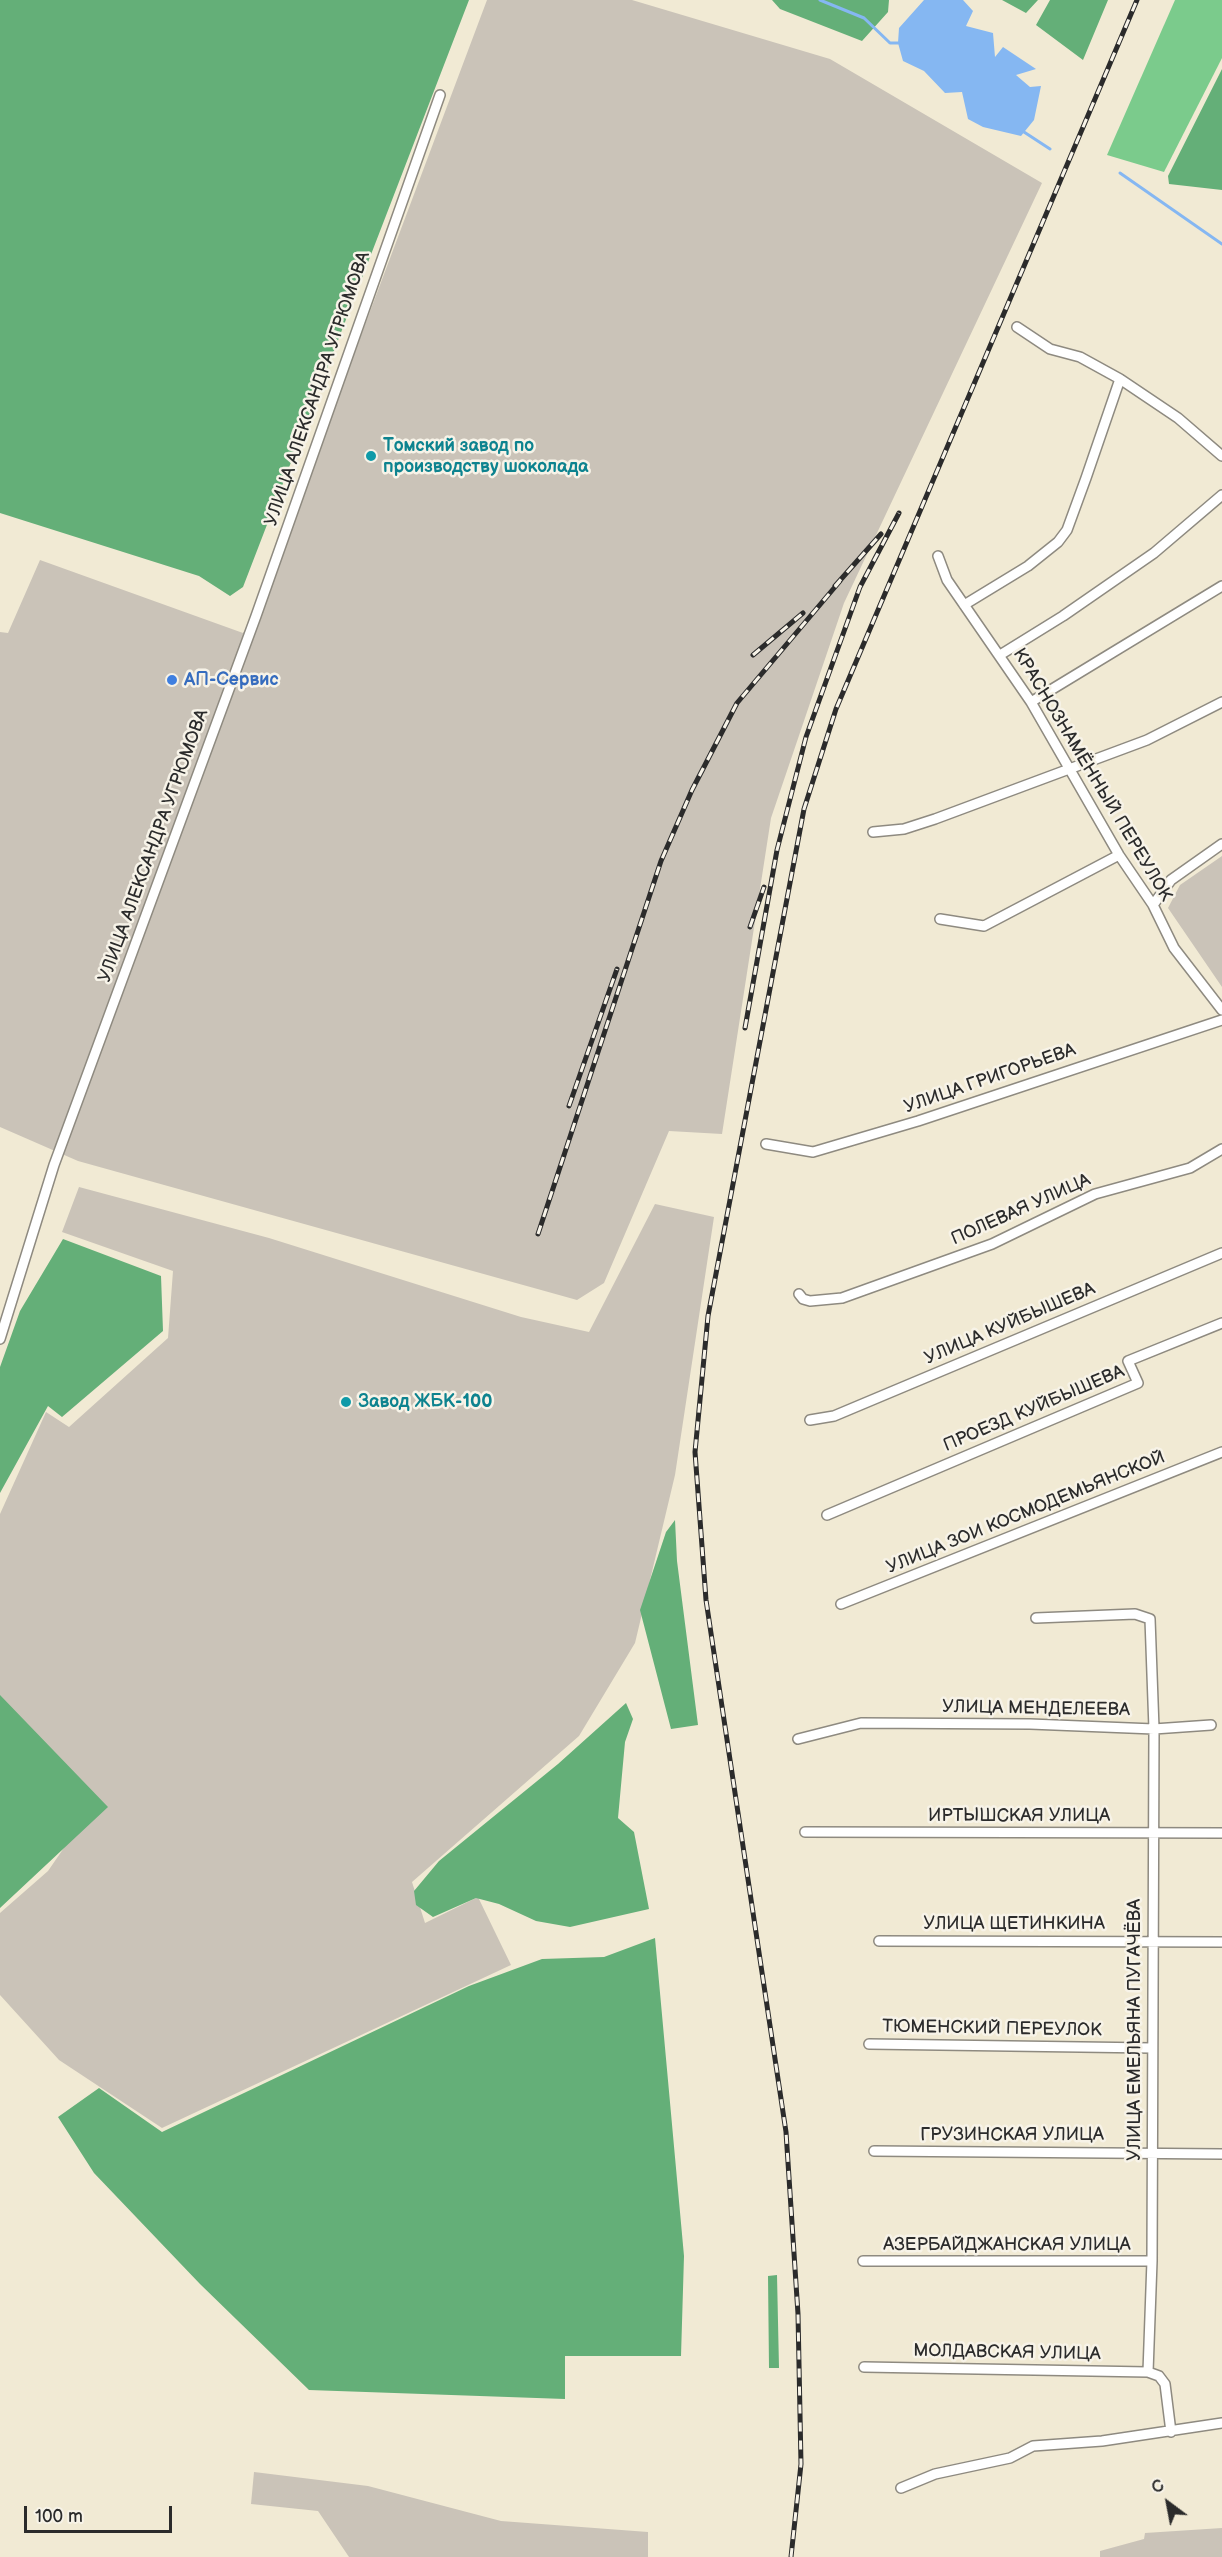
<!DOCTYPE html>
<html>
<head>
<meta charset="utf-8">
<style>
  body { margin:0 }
  #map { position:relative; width:1222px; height:2557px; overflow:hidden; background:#f1ead4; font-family:"Balsamiq Sans",sans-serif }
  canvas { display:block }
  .north { position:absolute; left:1138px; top:2473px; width:60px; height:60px; -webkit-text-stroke:4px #f7f3e8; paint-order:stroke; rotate:328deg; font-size:16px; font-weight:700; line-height:24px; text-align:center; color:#2b2b2b }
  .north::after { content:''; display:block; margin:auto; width:21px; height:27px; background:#2b2b2b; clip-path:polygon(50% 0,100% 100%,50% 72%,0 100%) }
  .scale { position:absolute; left:24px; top:2506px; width:148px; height:27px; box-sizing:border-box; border:3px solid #2b2b2b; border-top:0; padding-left:8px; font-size:18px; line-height:21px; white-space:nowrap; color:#2b2b2b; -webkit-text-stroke:4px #f7f3e8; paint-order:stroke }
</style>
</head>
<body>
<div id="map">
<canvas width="1222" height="2557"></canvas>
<div class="north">С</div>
<div class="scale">100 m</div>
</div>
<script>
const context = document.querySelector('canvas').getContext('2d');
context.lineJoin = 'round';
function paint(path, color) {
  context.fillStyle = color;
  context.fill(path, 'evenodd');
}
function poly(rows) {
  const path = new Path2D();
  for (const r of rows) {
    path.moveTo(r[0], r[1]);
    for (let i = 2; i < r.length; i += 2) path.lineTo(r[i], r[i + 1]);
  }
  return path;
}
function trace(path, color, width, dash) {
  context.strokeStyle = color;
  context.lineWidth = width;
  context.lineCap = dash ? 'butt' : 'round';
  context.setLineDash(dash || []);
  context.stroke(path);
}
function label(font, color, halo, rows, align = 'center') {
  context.font = font + ' "Balsamiq Sans",sans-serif';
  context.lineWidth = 5;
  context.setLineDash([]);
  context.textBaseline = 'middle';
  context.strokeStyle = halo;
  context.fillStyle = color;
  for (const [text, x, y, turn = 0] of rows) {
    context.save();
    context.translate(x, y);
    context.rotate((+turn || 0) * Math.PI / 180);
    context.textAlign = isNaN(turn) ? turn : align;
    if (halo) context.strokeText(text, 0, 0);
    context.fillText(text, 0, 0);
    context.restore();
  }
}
const industrial = poly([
  [487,0,632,0,830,59,1042,183,844,603,771,818,722,1134,669,1131,604,1283,577,1300,78,1161,0,1127,0,632,8,633,40,560,243,633,256,615],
  [1222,856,1222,987,1168,908,1180,885],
  [79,1187,269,1238,521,1317,589,1332,655,1204,714,1217,675,1475,635,1643,579,1736,412,1882,425,1923,478,1897,511,1965,162,2128,59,2060,0,1995,0,1913,48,1871,97,1800,0,1700,0,1514,46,1412,69,1427,168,1338,173,1271,62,1232],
  [254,2472,368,2486,501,2521,648,2532,648,2557,349,2557,318,2511,251,2504],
  [1222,2528,1222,2557,1100,2557,1100,2551,1144,2539,1145,2533]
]);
const green = poly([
  [1175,0,1222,0,1222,58,1164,172,1107,155]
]);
const forest = poly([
  [0,0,469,0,243,587,230,596,199,576,0,513],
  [772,0,889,0,888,12,862,41,780,9],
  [1002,0,1038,0,1026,13],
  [1050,0,1108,0,1083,60,1036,25],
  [1222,69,1222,190,1169,184,1168,176],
  [63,1239,161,1276,163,1331,62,1417,48,1406,0,1493,0,1367,20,1311],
  [675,1520,677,1561,698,1725,671,1729,640,1610,666,1532],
  [0,1695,108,1807,0,1908],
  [626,1703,633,1719,625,1742,618,1818,634,1832,649,1909,570,1927,536,1921,499,1904,476,1898,433,1917,416,1905,414,1891,439,1861,558,1764],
  [655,1938,684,2256,681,2356,565,2356,565,2399,309,2390,200,2284,94,2173,58,2117,99,2088,162,2132,469,1986,542,1959,604,1957],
  [777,2275,779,2368,769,2368,768,2276]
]);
const water = poly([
  [924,0,963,0,973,11,966,26,993,33,995,57,1003,47,1036,69,1016,75,1030,87,1041,86,1034,120,1021,136,983,127,968,119,962,92,945,93,924,71,903,61,898,43,899,28]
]);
const stream = poly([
  [820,0,864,18,890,43,898,43],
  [1024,132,1050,149],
  [1120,173,1222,244]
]);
const street = poly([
  [1017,327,1050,349,1080,357,1120,379,1178,418,1222,456],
  [938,556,947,580,1031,702,1119,855,1153,905,1174,948,1222,1010],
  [964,605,1028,566,1058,542,1067,530,1086,478,1120,379],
  [1000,655,1063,616,1154,553,1222,495],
  [1031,702,1222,586],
  [873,832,904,829,935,819,1147,740,1222,702],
  [1153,905,1171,880,1222,844],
  [940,919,984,926,1119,855],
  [766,1144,813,1152,918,1121,1222,1020],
  [799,1294,803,1299,810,1301,842,1298,992,1244,1095,1194,1190,1168,1222,1149],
  [0,1339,54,1165,256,616,440,95],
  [810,1420,834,1416,1222,1253],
  [827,1515,1138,1383,1128,1361,1222,1323],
  [841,1604,1222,1452],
  [1036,1618,1135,1614,1150,1619,1154,1729,1152,2261,1148,2372,1159,2376,1165,2384,1171,2432],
  [798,1739,861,1723,1030,1724,1154,1729,1211,1725],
  [805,1832,1222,1833],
  [879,1941,1222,1942],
  [869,2044,1151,2048],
  [874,2151,1222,2154],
  [863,2261,1152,2261],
  [864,2367,1148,2372],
  [901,2488,935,2474,1010,2458,1033,2446,1102,2441,1222,2423]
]);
const rail = poly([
  [835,586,881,534],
  [753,655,803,613],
  [750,927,764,887],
  [745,1028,777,850,806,737,860,587,899,513],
  [569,1106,617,969],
  [538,1234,661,861,692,790,737,703,840,581],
  [791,2557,801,2464,798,2314,786,2132,706,1600,695,1452,708,1316,804,809,836,709,1137,0]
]);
const markers = [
  [371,456,6,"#0f9aa8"],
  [172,680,6,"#3f7fe0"],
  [346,1402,6,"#0f9aa8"]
];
const streetNames = [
  ["УЛИЦА АЛЕКСАНДРА УГРЮМОВА",318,389,-71],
  ["КРАСНОЗНАМЁННЫЙ ПЕРЕУЛОК",1092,775,59],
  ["УЛИЦА АЛЕКСАНДРА УГРЮМОВА",154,846,-70],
  ["УЛИЦА ГРИГОРЬЕВА",990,1079,-19],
  ["ПОЛЕВАЯ УЛИЦА",1021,1210,-24],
  ["УЛИЦА КУЙБЫШЕВА",1010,1324,-23],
  ["ПРОЕЗД КУЙБЫШЕВА",1034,1409,-23],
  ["УЛИЦА ЗОИ КОСМОДЕМЬЯНСКОЙ",1026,1513,-22],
  ["УЛИЦА МЕНДЕЛЕЕВА",1036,1709,1],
  ["ИРТЫШСКАЯ УЛИЦА",1019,1816],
  ["УЛИЦА ЩЕТИНКИНА",1014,1924],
  ["ТЮМЕНСКИЙ ПЕРЕУЛОК",992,2029,1],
  ["УЛИЦА ЕМЕЛЬЯНА ПУГАЧЁВА",1135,2030,-90],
  ["ГРУЗИНСКАЯ УЛИЦА",1012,2135],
  ["АЗЕРБАЙДЖАНСКАЯ УЛИЦА",1007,2245],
  ["МОЛДАВСКАЯ УЛИЦА",1007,2353,1]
];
const cultureNames = [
  ["Томский завод по",383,446],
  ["производству шоколада",383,467],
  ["Завод ЖБК-100",358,1402]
];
const shopNames = [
  ["АП-Сервис",184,680]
];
paint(industrial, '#cac3b8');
paint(green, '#7bcb8c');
paint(forest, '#64af78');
paint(water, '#85b7f2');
trace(stream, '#85b7f2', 3);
trace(street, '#8e8a80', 12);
trace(street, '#fff', 9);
trace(rail, '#2b2b2b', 5);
trace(rail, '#f7f3e8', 3, [9]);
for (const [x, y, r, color] of markers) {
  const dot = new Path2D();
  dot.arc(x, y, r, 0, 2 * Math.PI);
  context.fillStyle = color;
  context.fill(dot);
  trace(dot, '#f7f3e8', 2);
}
label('18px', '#2b2b2b', '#f7f3e8', streetNames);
label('bold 18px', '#0d838f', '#f7f3e8', cultureNames, 'left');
label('bold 18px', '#366cbe', '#f7f3e8', shopNames, 'left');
</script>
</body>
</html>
